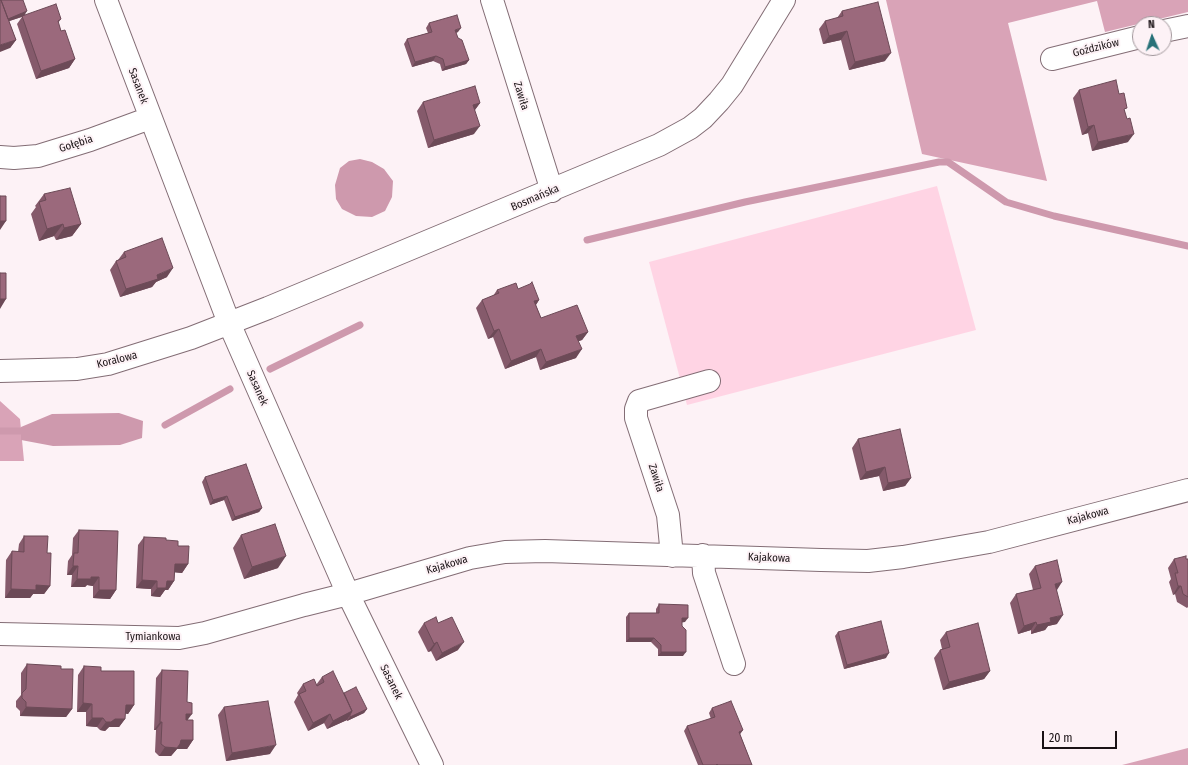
<!DOCTYPE html>
<html>
<head>
<meta charset="utf-8">
<style>
  body { margin:0 }
  #map { position:relative; width:1188px; height:765px; overflow:hidden; background:#fdf2f6; font-family:"Fira Sans Condensed",sans-serif }
  canvas { display:block }
  .north { position:absolute; left:1132px; top:16px; width:40px; height:40px; box-sizing:border-box; background:#fdf2f6; border:1px solid #a2989c; border-radius:50%; rotate:357deg; font-size:11px; font-weight:700; line-height:16px; text-align:center; color:#1a1215 }
  .north::after { content:''; display:block; margin:auto; width:14px; height:18px; background:#277178; clip-path:polygon(50% 0,100% 100%,50% 72%,0 100%) }
  .scale { position:absolute; left:1042px; top:731px; width:75px; height:18px; box-sizing:border-box; border:2px solid #1a1215; border-top:0; padding-left:5px; font-size:12px; line-height:14px; white-space:nowrap; color:#1a1215; -webkit-text-stroke:3px #fdf2f6; paint-order:stroke }
</style>
</head>
<body>
<div id="map">
<canvas width="1188" height="765"></canvas>
<div class="north">N</div>
<div class="scale">20 m</div>
</div>
<script>
const context = document.querySelector('canvas').getContext('2d');
context.lineJoin = 'round';
function paint(path, color) {
  context.fillStyle = color;
  context.fill(path, 'evenodd');
}
function poly(rows) {
  const path = new Path2D();
  for (const r of rows) {
    path.moveTo(r[0], r[1]);
    for (let i = 2; i < r.length; i += 2) path.lineTo(r[i], r[i + 1]);
  }
  return path;
}
function trace(path, color, width, dash) {
  context.strokeStyle = color;
  context.lineWidth = width;
  context.lineCap = dash ? 'butt' : 'round';
  context.setLineDash(dash || []);
  context.stroke(path);
}
function label(font, color, halo, rows, align = 'center') {
  context.font = font + ' "Fira Sans Condensed",sans-serif';
  context.lineWidth = 4;
  context.setLineDash([]);
  context.textBaseline = 'middle';
  context.strokeStyle = halo;
  context.fillStyle = color;
  for (const [text, x, y, turn = 0] of rows) {
    context.save();
    context.translate(x, y);
    context.rotate((+turn || 0) * Math.PI / 180);
    context.textAlign = isNaN(turn) ? turn : align;
    if (halo) context.strokeText(text, 0, 0);
    context.fillText(text, 0, 0);
    context.restore();
  }
}
const green = poly([
  [937,186,976,330,687,405,649,262]
]);
const forest = poly([
  [886,0,1188,0,1188,12,1105,32,1097,1,1008,23,1047,181,922,154],
  [0,401,20,419,24,461,0,461],
  [1188,748,1188,765,1122,765]
]);
const water = poly([
  [360,159,372,162,384,169,393,181,392,197,385,211,372,217,356,216,342,209,336,199,335,185,340,168,349,161],
  [119,413,143,421,142,438,120,445,53,446,21,440,21,427,52,414]
]);
const stream = poly([
  [587,240,745,202,939,162,948,162,1006,202,1054,216,1188,246],
  [270,369,360,325],
  [165,425,230,389],
  [0,431,30,431]
]);
const minor = poly([
  [106,0,229,323,348,594,432,765],
  [492,0,552,191],
  [1164,31,1188,26],
  [1052,59,1140,37],
  [0,157,14,158,38,156,90,140,150,118],
  [0,371,77,369,108,364,191,338,268,308,659,145,690,128,703,118,719,101,732,85,784,0],
  [703,555,704,573,734,664],
  [672,556,668,515,636,418,636,409,639,401,709,381],
  [0,634,179,638,205,633,304,605,348,594,470,558,505,552,545,551,821,560,868,561,903,557,989,542,1188,490]
]);
const wall = poly([
  [0,0,25,15,61,19,58,23,61,31,75,59,69,68,36,79,17,24,22,17,9,21,16,40,10,48],
  [842,11,885,61,849,70,841,40,823,44,819,29,825,21,837,18],
  [429,23,458,32,456,33,458,38,469,60,466,64,442,71,440,64,433,61,412,67,404,44,407,39,428,33,426,28],
  [1079,90,1119,94,1125,112,1128,142,1092,151,1088,133,1082,135,1073,98],
  [423,102,480,103,475,110,474,134,428,148,417,111],
  [44,194,81,224,72,236,56,240,54,236,39,241,31,214,36,207,35,206],
  [124,252,167,277,156,282,152,287,120,297,110,270,116,261,118,260],
  [518,289,539,300,536,305,541,318,588,332,582,340,578,341,576,358,540,370,536,357,505,369,493,337,488,339,476,308,482,300,493,296,497,290],
  [858,439,911,478,905,486,883,491,879,476,860,480,852,448],
  [205,477,262,508,259,512,232,521,224,500,210,505,202,482],
  [79,530,116,590,110,599,93,598,93,586,87,585,85,587,71,587,72,575,67,575,68,561,72,555,73,538],
  [241,535,278,568,244,579,233,548],
  [24,536,47,553,50,586,44,594,33,594,30,598,5,598,6,560,12,551,18,552,19,544],
  [144,537,166,540,188,564,182,573,175,572,174,581,168,590,165,590,160,597,151,596,151,589,136,588,138,545],
  [1174,559,1188,559,1188,607,1187,608,1177,602,1175,594,1173,595,1169,582,1171,579,1168,568],
  [1035,566,1057,590,1057,624,1048,626,1045,630,1031,634,1031,630,1018,634,1010,603,1016,594,1033,590,1029,574],
  [659,604,685,622,682,622,683,656,658,656,658,649,651,642,626,642,626,617,629,613,656,613,656,609],
  [424,623,438,623,458,650,436,661,431,651,428,652,418,632],
  [838,632,886,658,844,669,835,636],
  [946,632,990,671,984,679,943,690,934,658,940,650,942,649,940,640],
  [27,664,72,709,66,717,20,716,20,711,16,707,16,701,21,695,21,673],
  [84,666,101,671,134,705,128,714,125,713,125,719,119,727,109,727,105,731,100,730,97,727,86,726,86,712,77,712,78,675],
  [162,670,187,702,188,720,193,740,187,749,177,749,171,756,159,756,155,752,156,730,154,730,156,678],
  [322,677,344,693,367,709,364,713,347,721,347,720,327,729,324,723,308,731,294,702,298,695,297,693,303,684,316,685],
  [224,707,270,754,226,761,218,715],
  [712,708,743,730,740,734,752,765,698,765,684,731,687,726,711,719,709,713]
]);
const shadedWall = poly([
  [27,11,24,16,1,24,4,20],
  [461,28,458,32,452,34,455,30],
  [847,31,841,40,823,44,829,36],
  [16,40,10,48,0,52,0,45],
  [891,53,885,61,849,70,855,62],
  [436,56,433,61,412,67,415,62],
  [75,59,69,68,36,79,41,71],
  [469,60,466,64,442,71,445,67],
  [480,103,474,111,473,105],
  [1094,125,1088,133,1082,135,1088,127],
  [480,126,474,134,428,148,434,140],
  [1134,134,1128,142,1092,151,1098,142],
  [0,221,6,221,0,230],
  [63,224,54,236,39,241,47,229],
  [81,224,72,236,56,240,64,228],
  [173,268,167,277,156,282,152,287,120,297,126,289],
  [0,299,6,299,0,309],
  [539,300,533,309,534,301],
  [499,329,493,337,488,339,494,331],
  [588,332,582,340,571,344,576,336],
  [541,349,536,357,505,369,511,361],
  [582,349,576,358,540,370,546,362],
  [885,467,879,476,860,480,866,472],
  [911,478,905,486,883,491,888,483],
  [227,496,224,500,210,505,213,500],
  [262,508,259,512,232,521,235,517],
  [286,556,278,568,244,579,252,567],
  [175,564,188,564,182,573,169,572],
  [73,566,78,566,72,575,67,575],
  [91,577,99,577,93,586,87,585,85,587,71,587,77,579],
  [142,580,157,581,151,589,136,588],
  [167,581,174,581,168,590,165,590,160,597,151,596,157,588],
  [1062,582,1057,590,1049,592,1055,584],
  [36,585,50,586,44,594,33,594,30,598,5,598,11,589],
  [1178,586,1181,586,1175,594,1173,595],
  [99,590,116,590,110,599,93,598],
  [1063,615,1057,624,1048,626,1045,630,1031,634,1037,625,1050,618],
  [682,618,688,618,685,622,679,623],
  [1036,622,1031,630,1018,634,1024,626],
  [629,638,654,638,651,642,626,642],
  [437,642,431,651,428,652,434,644],
  [464,642,458,650,436,661,442,653],
  [661,652,686,652,683,656,658,656],
  [889,653,886,658,844,669,847,665],
  [990,671,984,679,943,690,949,682],
  [83,703,92,704,86,712,77,712],
  [126,705,134,705,128,714,120,713],
  [26,707,72,709,66,717,20,716],
  [367,709,364,713,347,721,350,717],
  [352,711,347,720,327,729,333,721],
  [186,714,192,714,186,722],
  [330,714,324,723,308,731,313,723],
  [92,718,103,718,97,727,86,726],
  [115,719,125,719,119,727,109,727,105,731,100,730,106,722],
  [160,722,162,722,156,730,154,730],
  [743,730,740,734,736,736,739,732],
  [181,740,193,740,187,749,177,749,171,756,159,756,165,747],
  [276,745,270,754,226,761,232,753]
]);
const building = poly([
  [0,0,1,0,16,40,0,45,0,0],
  [1,0,23,0,27,11,8,19,1,0],
  [878,2,891,53,855,62,847,31,829,36,825,21,843,16,842,11,878,2],
  [56,4,61,19,58,21,61,31,65,30,75,59,41,71,22,16,56,4],
  [457,15,461,28,455,30,458,38,462,40,469,60,445,67,443,59,436,56,415,62,407,39,432,32,429,23,457,15],
  [1116,80,1119,94,1124,93,1127,108,1124,109,1127,119,1130,118,1134,134,1098,142,1094,125,1088,127,1079,90,1116,80],
  [475,86,480,103,473,105,480,126,434,140,423,102,475,86],
  [70,188,81,224,64,228,63,224,47,229,39,202,46,200,44,194,70,188],
  [0,196,6,196,6,221,0,221,0,196],
  [162,238,173,268,157,275,158,279,126,289,116,261,126,257,124,252,162,238],
  [0,273,6,273,6,299,0,299,0,273],
  [532,282,539,300,534,301,541,318,577,305,588,332,576,336,582,349,546,362,541,349,511,361,499,329,494,331,482,300,499,293,497,290,516,283,518,289,530,284,532,282],
  [900,429,911,478,888,483,885,467,866,472,858,439,900,429],
  [246,464,262,508,235,517,227,496,213,500,205,477,246,464],
  [275,524,286,556,252,567,241,535,275,524],
  [79,530,118,531,116,590,99,590,99,577,91,577,91,579,77,579,78,566,73,566,74,553,78,553,79,530],
  [24,536,48,536,47,553,51,553,50,586,36,585,36,590,11,589,12,551,24,552,24,536],
  [144,537,166,538,166,540,178,541,178,546,189,546,188,564,175,564,174,581,167,581,166,588,157,588,157,581,142,580,144,537],
  [1186,556,1186,559,1188,559,1188,597,1183,594,1181,586,1178,586,1175,573,1178,573,1174,559,1186,556],
  [1057,560,1062,582,1055,584,1063,615,1050,618,1051,622,1037,625,1036,622,1024,626,1016,594,1041,588,1035,566,1057,560],
  [659,604,688,605,688,618,682,618,682,626,686,630,686,652,661,652,661,645,654,638,629,638,629,613,659,613,659,604],
  [436,617,438,623,452,617,464,642,442,653,437,642,434,644,424,623,436,617],
  [881,621,889,653,847,665,838,632,881,621],
  [978,623,990,671,949,682,940,650,950,647,946,632,978,623],
  [27,664,61,666,61,669,73,669,72,709,26,707,26,702,22,698,22,693,26,689,27,664],
  [84,666,101,667,101,671,134,671,134,705,126,705,125,719,115,719,111,722,106,722,103,718,92,718,92,704,83,703,84,666],
  [162,670,188,671,187,702,192,703,192,714,186,714,186,720,193,720,193,740,181,740,180,744,177,748,165,747,161,744,162,722,160,722,162,670],
  [333,671,352,711,333,721,330,714,313,723,299,694,306,691,303,684,314,679,317,686,324,682,322,677,333,671],
  [356,687,367,709,350,717,350,715,352,711,344,693,356,687],
  [268,701,276,745,232,753,224,707,268,701],
  [731,701,743,730,739,732,752,765,718,765,717,764,716,765,703,765,687,726,715,717,712,708,731,701]
]);
const streetNames = [
  ["Goździków",1096,48,-14],
  ["Sasanek",138,86,69],
  ["Zawiła",521,96,73],
  ["Gołębia",76,144,-18],
  ["Bosmańska",535,198,-23],
  ["Koralowa",117,360,-14],
  ["Sasanek",257,388,66],
  ["Zawiła",656,478,72],
  ["Kajakowa",1088,516,-15],
  ["Kajakowa",769,558,2],
  ["Kajakowa",447,565,-16],
  ["Tymiankowa",153,637],
  ["Sasanek",391,682,64]
];
paint(green, '#ffd4e4');
paint(forest, '#d9a3b7');
paint(water, '#ce99ad');
trace(stream, '#ce99ad', 7);
trace(minor, '#836d75', 24);
trace(minor, '#fff', 22);
paint(wall, '#855a6b');
paint(shadedWall, '#6c4a57');
paint(building, '#9b697c');
trace(building, '#6c4a57', 1);
label('11px', '#1a1215', '#fdf2f6', streetNames);
</script>
</body>
</html>
